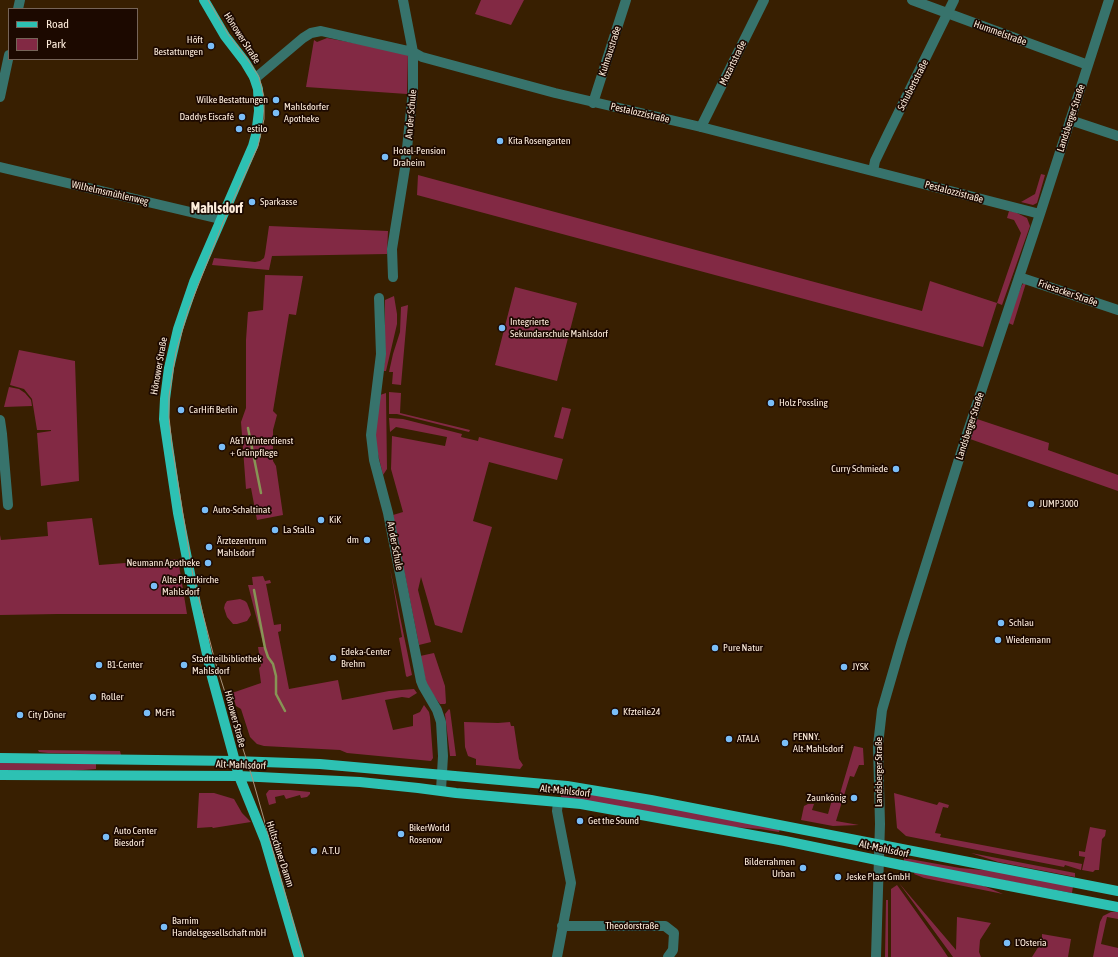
<!DOCTYPE html>
<html>
<head>
<meta charset="utf-8">
<style>
  body { margin:0 }
  #map { position:relative; width:1118px; height:957px; overflow:hidden; background:#381f01; font-family:"Asap Condensed",sans-serif }
  canvas { display:block }
  .legend { position:absolute; left:8px; top:8px; width:130px; height:52px; box-sizing:border-box; background:#1c0900; border:1px solid #766458; margin:0; padding:5px 7px; list-style:none; font-size:12px; color:#fdecdb }
  .legend li { display:flex; align-items:center; gap:8px; height:20px }
  .legend b { width:20px; border:1px solid #766458 }
</style>
</head>
<body>
<div id="map">
<canvas width="1118" height="957"></canvas>
<ul class="legend">
<li><b style="height:5px;background:#2dc1b3"></b>Road</li>
<li><b style="height:11px;background:#822944"></b>Park</li>
</ul>
</div>
<script>
const context = document.querySelector('canvas').getContext('2d');
context.lineJoin = 'round';
function paint(path, color) {
  context.fillStyle = color;
  context.fill(path, 'evenodd');
}
function poly(rows) {
  const path = new Path2D();
  for (const r of rows) {
    path.moveTo(r[0], r[1]);
    for (let i = 2; i < r.length; i += 2) path.lineTo(r[i], r[i + 1]);
  }
  return path;
}
function trace(path, color, width, dash) {
  context.strokeStyle = color;
  context.lineWidth = width;
  context.lineCap = dash ? 'butt' : 'round';
  context.setLineDash(dash || []);
  context.stroke(path);
}
function label(font, color, halo, rows, align = 'center') {
  context.font = font + ' "Asap Condensed",sans-serif';
  context.lineWidth = 3.5;
  context.setLineDash([]);
  context.textBaseline = 'middle';
  context.strokeStyle = halo;
  context.fillStyle = color;
  for (const [text, x, y, turn = 0] of rows) {
    context.save();
    context.translate(x, y);
    context.rotate((+turn || 0) * Math.PI / 180);
    context.textAlign = isNaN(turn) ? turn : align;
    if (halo) context.strokeText(text, 0, 0);
    context.fillText(text, 0, 0);
    context.restore();
  }
}
const green = poly([
  [481,0,524,0,511,25,475,14],
  [327,38,408,53,407,94,306,87,314,40,317,42],
  [1041,174,1045,175,1037,203,1033,205,1021,202,1035,194],
  [418,175,922,311,930,281,997,303,1021,233,1014,220,1007,218,1009,211,1015,212,1027,218,1030,226,1002,305,997,303,983,347,417,195],
  [269,226,388,231,387,254,272,256,269,270,212,265,214,258,255,262,260,261,264,258,265,254],
  [265,275,303,276,296,315,289,314,273,411,277,415,273,430,273,461,276,466,283,515,257,520,251,488,246,489,241,422,246,408,246,340,248,312,263,310],
  [1024,283,1026,283,1013,325,1006,322,1022,285],
  [515,287,577,303,557,381,495,365],
  [394,296,397,314,397,324,386,371,383,371,385,360,385,300],
  [408,305,401,385,392,384,393,372,389,372,393,354,400,332,401,307],
  [19,350,75,361,79,481,41,486,37,433,51,431,51,430,37,430,32,399,24,389,10,385],
  [9,387,19,389,25,393,31,400,32,406,4,407],
  [389,392,401,393,400,413,470,430,469,432,397,414,389,414],
  [386,393,387,469,383,475,374,438,380,395],
  [562,407,571,409,563,439,554,437],
  [389,418,403,419,462,434,461,437,478,441,479,437,563,459,557,480,489,462,473,521,492,527,462,633,435,625,421,577,418,590,431,642,419,645,393,515,403,512,391,469,392,436,445,446,447,437,396,427,390,432],
  [977,419,1049,443,1048,450,1118,475,1118,491,970,439],
  [92,518,99,565,178,559,187,614,58,614,0,615,0,535,1,540,48,536,47,522],
  [390,568,412,675,407,677,406,676,399,638,402,637],
  [263,576,265,581,270,580,271,583,266,584,274,625,281,624,281,631,278,632,289,689,338,680,342,700,389,691,414,689,417,693,409,698,402,697,385,700,393,730,413,726,413,715,420,712,424,705,429,712,430,717,433,758,431,761,347,753,340,750,264,746,257,744,250,737,241,709,236,706,232,693,261,683,259,668,261,666,258,647,264,647,248,585,253,585,252,577],
  [240,599,245,601,247,603,250,611,251,615,247,621,237,624,233,624,227,617,224,608,225,604,227,601],
  [434,653,445,686,446,703,445,704,440,704,427,687,420,656],
  [449,709,450,710,456,756,450,756,445,714],
  [464,722,498,723,510,722,511,726,514,726,519,759,523,765,520,769,476,765,476,759,468,756,465,747],
  [854,746,863,748,864,765,859,765,854,777,850,776,836,821,859,825,833,826,801,820,804,806,808,804,814,804,812,810,828,814,833,796,839,797],
  [38,750,120,751,121,755,48,753,39,752],
  [0,763,96,764,96,769,70,771,0,770],
  [269,790,290,790,310,792,310,794,307,797,301,798,300,795,286,799,284,795,275,797,276,803,269,805,266,794],
  [199,793,214,793,234,799,242,813,251,822,213,828,212,827,197,828],
  [894,793,937,805,939,802,949,805,948,808,943,807,935,833,941,834,940,837,1082,864,1081,870,1065,865,1064,867,906,836,897,828],
  [588,794,628,800,780,829,779,832,760,829,732,827,561,797,561,795],
  [1090,827,1106,830,1105,836,1102,839,1099,870,1095,870,1093,872,1082,870,1085,857,1079,856,1079,851,1085,852],
  [971,853,1075,873,1075,877,998,862],
  [904,858,960,868,994,871,1073,886,1072,893,904,862],
  [915,872,984,886,1003,894,924,878,914,874],
  [899,883,956,950,957,917,991,923,980,940,979,952,981,957,953,957],
  [897,885,942,948,948,957,891,957,891,889],
  [886,900,888,900,888,957,885,957],
  [1111,912,1118,912,1118,919,1107,917,1101,944,1118,948,1118,957,1093,957,1100,922,1103,916],
  [1042,934,1071,939,1068,957,1032,957,1042,941]
]);
const stream = poly([
  [248,428,261,493],
  [254,590,265,648,268,657,273,664,276,676,276,694,285,711]
]);
const minor = poly([
  [912,0,1088,65],
  [18,9,20,0],
  [254,77,258,76,303,38,311,33,321,31,413,52,422,57,555,93,701,127,1040,214],
  [0,97,9,55],
  [593,103,626,0],
  [1070,120,1118,136],
  [701,127,764,0],
  [0,167,220,219],
  [873,171,875,161,888,134,954,0],
  [393,277,392,249,405,168,413,90,413,52,403,0],
  [1019,277,1118,310],
  [379,298,381,354,371,435,374,460,388,513,421,681,423,686,437,710,441,722,443,756,441,790],
  [0,420,2,434,8,505],
  [562,926,665,926,674,933,673,950,668,957],
  [557,957,571,883,557,811,558,802],
  [876,957,880,824,878,745,882,710,902,641,965,440,1040,214,1109,0]
]);
const major = poly([
  [204,0,225,36,245,62,254,77,258,89,259,111,256,135,253,146,194,282,178,329,169,368,165,399,164,419,178,513,196,604,212,677,239,776,265,840,299,957],
  [0,758,234,761,320,764,567,786,651,800,1118,891],
  [0,775,239,776,360,782,418,788,456,793,581,804,785,841,901,865,1118,907]
]);
const tram = poly([
  [208,0,228,34,250,63,259,77,264,97,264,119,258,146,224,220,188,311,176,352,169,396,169,417,172,446,193,576,215,661,252,777,303,957]
]);
const markers = [
  [211,46,4,"#7abef8"],
  [276,100,4,"#7abef8"],
  [276,113,4,"#7abef8"],
  [242,117,4,"#7abef8"],
  [239,129,4,"#7abef8"],
  [500,141,4,"#7abef8"],
  [385,157,4,"#7abef8"],
  [252,202,4,"#7abef8"],
  [502,328,4,"#7abef8"],
  [771,403,4,"#7abef8"],
  [181,410,4,"#7abef8"],
  [222,447,4,"#7abef8"],
  [896,469,4,"#7abef8"],
  [1031,504,4,"#7abef8"],
  [205,510,4,"#7abef8"],
  [321,520,4,"#7abef8"],
  [275,530,4,"#7abef8"],
  [367,540,4,"#7abef8"],
  [209,547,4,"#7abef8"],
  [208,563,4,"#7abef8"],
  [154,586,4,"#7abef8"],
  [1001,623,4,"#7abef8"],
  [998,640,4,"#7abef8"],
  [715,648,4,"#7abef8"],
  [333,658,4,"#7abef8"],
  [99,665,4,"#7abef8"],
  [184,665,4,"#7abef8"],
  [844,667,4,"#7abef8"],
  [93,697,4,"#7abef8"],
  [615,712,4,"#7abef8"],
  [147,713,4,"#7abef8"],
  [20,715,4,"#7abef8"],
  [729,739,4,"#7abef8"],
  [785,743,4,"#7abef8"],
  [854,798,4,"#7abef8"],
  [580,821,4,"#7abef8"],
  [401,834,4,"#7abef8"],
  [106,837,4,"#7abef8"],
  [314,851,4,"#7abef8"],
  [803,868,4,"#7abef8"],
  [838,877,4,"#7abef8"],
  [164,927,4,"#7abef8"],
  [1007,943,4,"#7abef8"]
];
const streetNames = [
  ["Hummelstraße",1000,33,20],
  ["Hönower Straße",242,38,57],
  ["Kuhnaustraße",610,51,-72],
  ["Mozartstraße",733,63,-64],
  ["Schubertstraße",913,85,-63],
  ["Pestalozzistraße",640,113,13],
  ["An der Schule",411,114,-85],
  ["Landsberger Straße",1071,118,-72],
  ["Pestalozzistraße",954,192,15],
  ["Wilhelmsmühlenweg",110,193,13],
  ["Friesacker Straße",1068,293,19],
  ["Hönower Straße",159,366,-80],
  ["Landsberger Straße",970,426,-72],
  ["An der Schule",395,546,79],
  ["Hönower Straße",235,719,75],
  ["Alt-Mahlsdorf",241,765,2],
  ["Landsberger Straße",879,772,-90],
  ["Alt-Mahlsdorf",565,791,6],
  ["Alt-Mahlsdorf",884,849,12],
  ["Hultschiner Damm",280,854,72],
  ["Theodorstraße",632,926]
];
const poiNames = [
  ["Höft",203,40,"right"],
  ["Bestattungen",203,52,"right"],
  ["Wilke Bestattungen",268,100,"right"],
  ["Mahlsdorfer",284,107],
  ["Apotheke",284,119],
  ["Daddys Eiscafé",234,117,"right"],
  ["estilo",247,129],
  ["Kita Rosengarten",508,141],
  ["Hotel-Pension",393,151],
  ["Draheim",393,163],
  ["Sparkasse",260,202],
  ["Integrierte",510,322],
  ["Sekundarschule Mahlsdorf",510,334],
  ["Holz Possling",779,403],
  ["CarHifi Berlin",189,410],
  ["A&T Winterdienst",230,441],
  ["+ Grünpflege",230,453],
  ["Curry Schmiede",888,469,"right"],
  ["JUMP3000",1039,504],
  ["Auto-Schaltinat",213,510],
  ["KiK",329,520],
  ["La Stalla",283,530],
  ["dm",359,540,"right"],
  ["Ärztezentrum",217,541],
  ["Mahlsdorf",217,553],
  ["Neumann Apotheke",200,563,"right"],
  ["Alte Pfarrkirche",162,580],
  ["Mahlsdorf",162,592],
  ["Schlau",1009,623],
  ["Wiedemann",1006,640],
  ["Pure Natur",723,648],
  ["Edeka-Center",341,652],
  ["Brehm",341,664],
  ["Stadtteilbibliothek",192,659],
  ["Mahlsdorf",192,671],
  ["B1-Center",107,665],
  ["JYSK",852,667],
  ["Roller",101,697],
  ["Kfzteile24",623,712],
  ["McFit",155,713],
  ["City Döner",28,715],
  ["PENNY.",793,737],
  ["Alt-Mahlsdorf",793,749],
  ["ATALA",737,739],
  ["Zaunkönig",846,798,"right"],
  ["Get the Sound",588,821],
  ["BikerWorld",409,828],
  ["Rosenow",409,840],
  ["Auto Center",114,831],
  ["Biesdorf",114,843],
  ["A.T.U",322,851],
  ["Bilderrahmen",795,862,"right"],
  ["Urban",795,874,"right"],
  ["Jeske Plast GmbH",846,877],
  ["Barnim",172,921],
  ["Handelsgesellschaft mbH",172,933],
  ["L'Osteria",1015,943]
];
const districtNames = [
  ["Mahlsdorf",217,209]
];
paint(green, '#822944');
trace(stream, '#879455', 2.5);
trace(minor, '#37736c', 10);
trace(major, '#2dc1b3', 10);
trace(tram, '#a7927c', 1);
for (const [x, y, r, color] of markers) {
  const dot = new Path2D();
  dot.arc(x, y, r, 0, 2 * Math.PI);
  context.fillStyle = color;
  context.fill(dot);
  trace(dot, '#1c0900', 1.5);
}
label('10px', '#fdecdb', '#1c0900', streetNames);
label('10px', '#fdecdb', '#1c0900', poiNames, 'left');
label('bold 14px', '#fdecdb', '#1c0900', districtNames);
</script>
</body>
</html>
